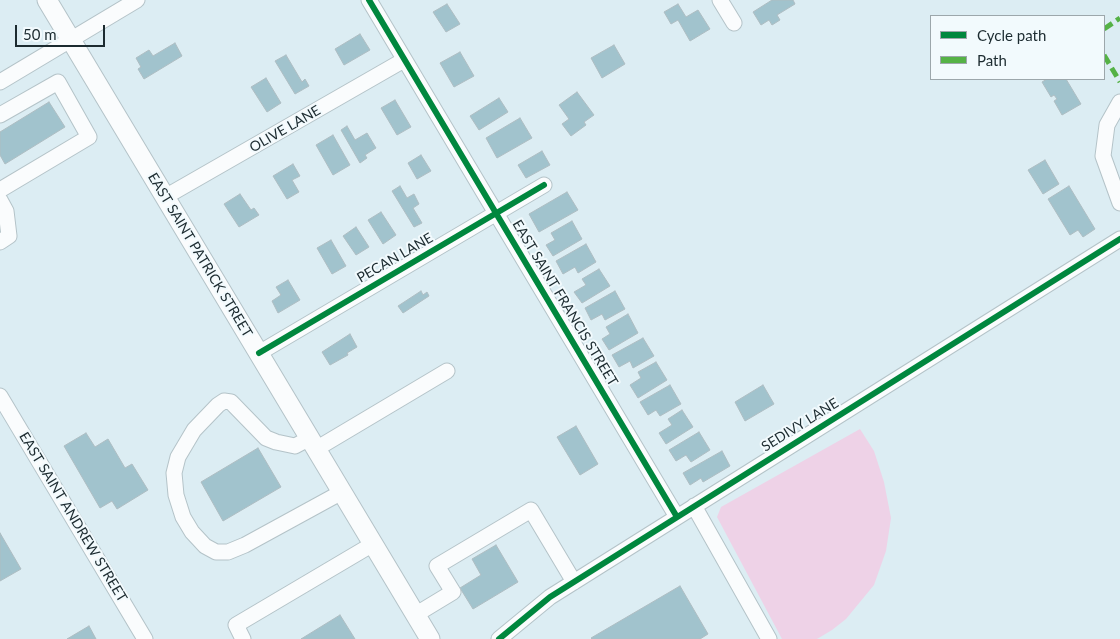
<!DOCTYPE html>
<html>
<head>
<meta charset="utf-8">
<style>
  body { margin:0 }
  #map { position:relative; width:1120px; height:639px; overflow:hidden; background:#dcedf3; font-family:Lato,sans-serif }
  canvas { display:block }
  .legend { position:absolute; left:930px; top:15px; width:175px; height:65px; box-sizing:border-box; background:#f2fafd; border:1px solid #9ca7ab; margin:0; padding:6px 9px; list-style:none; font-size:15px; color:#1c2b30 }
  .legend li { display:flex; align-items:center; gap:10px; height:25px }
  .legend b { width:25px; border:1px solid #9ca7ab }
  .scale { position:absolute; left:15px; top:25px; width:90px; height:22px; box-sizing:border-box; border:2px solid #1c2b30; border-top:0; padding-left:6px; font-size:15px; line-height:18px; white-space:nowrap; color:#1c2b30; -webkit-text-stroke:4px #f2fafd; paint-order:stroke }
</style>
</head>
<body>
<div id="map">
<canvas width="1120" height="639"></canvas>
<ul class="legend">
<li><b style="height:6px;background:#00873e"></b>Cycle path</li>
<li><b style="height:6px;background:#55b246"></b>Path</li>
</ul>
<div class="scale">50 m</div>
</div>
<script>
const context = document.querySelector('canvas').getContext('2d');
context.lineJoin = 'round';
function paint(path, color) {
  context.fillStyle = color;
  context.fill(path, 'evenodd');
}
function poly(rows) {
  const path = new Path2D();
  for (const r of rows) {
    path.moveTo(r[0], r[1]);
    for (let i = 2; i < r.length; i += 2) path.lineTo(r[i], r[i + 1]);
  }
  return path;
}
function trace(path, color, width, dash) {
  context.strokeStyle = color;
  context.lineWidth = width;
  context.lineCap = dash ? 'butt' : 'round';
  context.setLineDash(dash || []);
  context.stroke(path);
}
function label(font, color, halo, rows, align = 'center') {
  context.font = font + ' Lato,sans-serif';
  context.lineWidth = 4;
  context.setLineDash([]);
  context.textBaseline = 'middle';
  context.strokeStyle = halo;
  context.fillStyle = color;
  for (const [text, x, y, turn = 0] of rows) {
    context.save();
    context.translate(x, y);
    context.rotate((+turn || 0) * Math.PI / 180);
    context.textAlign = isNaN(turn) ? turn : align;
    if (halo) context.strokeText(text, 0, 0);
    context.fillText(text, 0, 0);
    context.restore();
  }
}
const green = poly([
  [860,429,874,451,884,482,891,518,886,551,874,585,846,619,832,630,817,639,782,639,717,517,721,507]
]);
const building = poly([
  [772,0,793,0,795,4,777,15,780,20,772,25,769,20,761,25,753,12,772,0],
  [447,4,460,24,446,32,433,12,447,4],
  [678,4,686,17,698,10,710,29,690,41,678,20,671,24,664,12,678,4],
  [360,34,370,50,344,65,335,49,360,34],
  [175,43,182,56,144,79,138,69,141,67,136,58,149,50,153,56,175,43],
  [614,45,625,64,602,78,591,58,614,45],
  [460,52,474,76,454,87,440,63,460,52],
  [286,55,302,82,305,79,309,86,295,94,275,61,286,55],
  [266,78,281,103,267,112,251,87,266,78],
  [1047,79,1066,79,1081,104,1062,115,1054,101,1057,99,1054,95,1051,97,1042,82,1047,79],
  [577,92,594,115,584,122,586,125,571,136,562,124,569,119,559,105,577,92],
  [499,98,508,112,479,130,470,116,499,98],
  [395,100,411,127,397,135,381,108,395,100],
  [49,102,65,127,5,164,0,155,0,132,49,102],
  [520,118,532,138,497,158,486,138,520,118],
  [347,126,355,140,367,133,376,148,365,155,367,158,360,163,341,130,347,126],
  [333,135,350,165,333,175,316,145,333,135],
  [542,151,550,165,526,178,518,165,542,151],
  [421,155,431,171,417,179,408,163,421,155],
  [1045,160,1059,184,1043,194,1028,170,1045,160],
  [293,164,300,176,292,180,299,192,287,199,273,176,293,164],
  [400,186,407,198,414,194,419,204,413,208,422,223,414,227,392,191,400,186],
  [1069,186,1095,229,1083,237,1078,230,1070,235,1048,199,1069,186],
  [567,192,578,210,539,232,529,214,567,192],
  [240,194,251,210,254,208,259,215,239,227,224,204,240,194],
  [381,212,396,235,383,244,368,220,381,212],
  [572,221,582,239,553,256,546,245,555,240,551,233,572,221],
  [356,227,369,247,356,255,343,236,356,227],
  [331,240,346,266,332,274,317,248,331,240],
  [586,244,596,262,578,273,575,267,563,274,556,261,586,244],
  [599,269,610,286,582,303,574,292,586,285,582,279,599,269],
  [288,280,300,300,278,313,272,301,281,295,276,287,288,280],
  [421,291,423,295,427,292,429,296,403,313,398,306,421,291],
  [615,291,625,309,605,320,602,314,591,320,585,308,615,291],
  [628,314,638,333,609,350,602,339,610,334,606,327,628,314],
  [350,334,357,347,347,353,348,355,330,365,322,352,350,334],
  [643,338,654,356,633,368,630,361,619,367,612,355,643,338],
  [656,362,667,380,638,398,630,385,641,378,638,372,656,362],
  [670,385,681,404,660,416,656,410,648,415,640,402,670,385],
  [763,385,774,404,745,421,735,402,763,385],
  [682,410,693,427,666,444,659,433,672,425,668,419,682,410],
  [576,426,598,464,580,475,557,437,576,426],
  [699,432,710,450,691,462,686,455,676,461,669,450,699,432],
  [86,433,95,447,108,439,125,468,132,464,148,490,117,509,112,501,100,508,64,446,86,433],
  [258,448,281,487,223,521,201,482,258,448],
  [722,451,730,466,703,482,701,478,690,485,683,473,722,451],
  [0,533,21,569,0,581,0,533],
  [496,545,518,582,473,609,460,588,481,575,472,559,496,545],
  [680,586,708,634,700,639,592,639,591,638,680,586],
  [340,615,355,639,301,639,340,615],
  [89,626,96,639,67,639,89,626]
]);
const minor = poly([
  [369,0,677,517],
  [720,0,734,23],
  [0,82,137,0],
  [1120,102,1107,125,1103,156,1120,203],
  [0,115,58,82,89,137,0,190],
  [165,197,404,60],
  [0,200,6,211,9,236,0,242],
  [259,353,544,185],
  [0,396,145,639],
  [310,438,295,446,276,442,266,438,231,402,224,401,218,405,194,430,178,457,174,473,176,495,183,517,192,532,205,546,216,552,228,552,245,545,342,492],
  [316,449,447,371],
  [694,506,769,639],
  [415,615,453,592,437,566,531,510,574,582],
  [243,639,236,625,373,544],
  [499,639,550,597,1120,239]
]);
const major = poly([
  [47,0,430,639]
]);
const quiet = poly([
  [1104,29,1120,18],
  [1104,55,1120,82]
]);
const cycleway = poly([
  [369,0,677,517],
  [259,353,544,185],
  [499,639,550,597,1120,239]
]);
const streetNames = [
  ["OLIVE LANE",285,129,-30],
  ["EAST SAINT PATRICK STREET",200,255,59],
  ["PECAN LANE",395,258,-30],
  ["EAST SAINT FRANCIS STREET",565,303,59],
  ["SEDIVY LANE",800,425,-32],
  ["EAST SAINT ANDREW STREET",73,517,59]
];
paint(green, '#eed2e7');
paint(building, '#a1c3cd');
trace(building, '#aebdc2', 1);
trace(minor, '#b4c3c8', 17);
trace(major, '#b4c3c8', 21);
trace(minor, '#fafcfd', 15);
trace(major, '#fafcfd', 19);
trace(quiet, '#55b246', 5, [10, 5]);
trace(cycleway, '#00873e', 6);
label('14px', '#1c2b30', '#f2fafd', streetNames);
</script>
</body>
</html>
